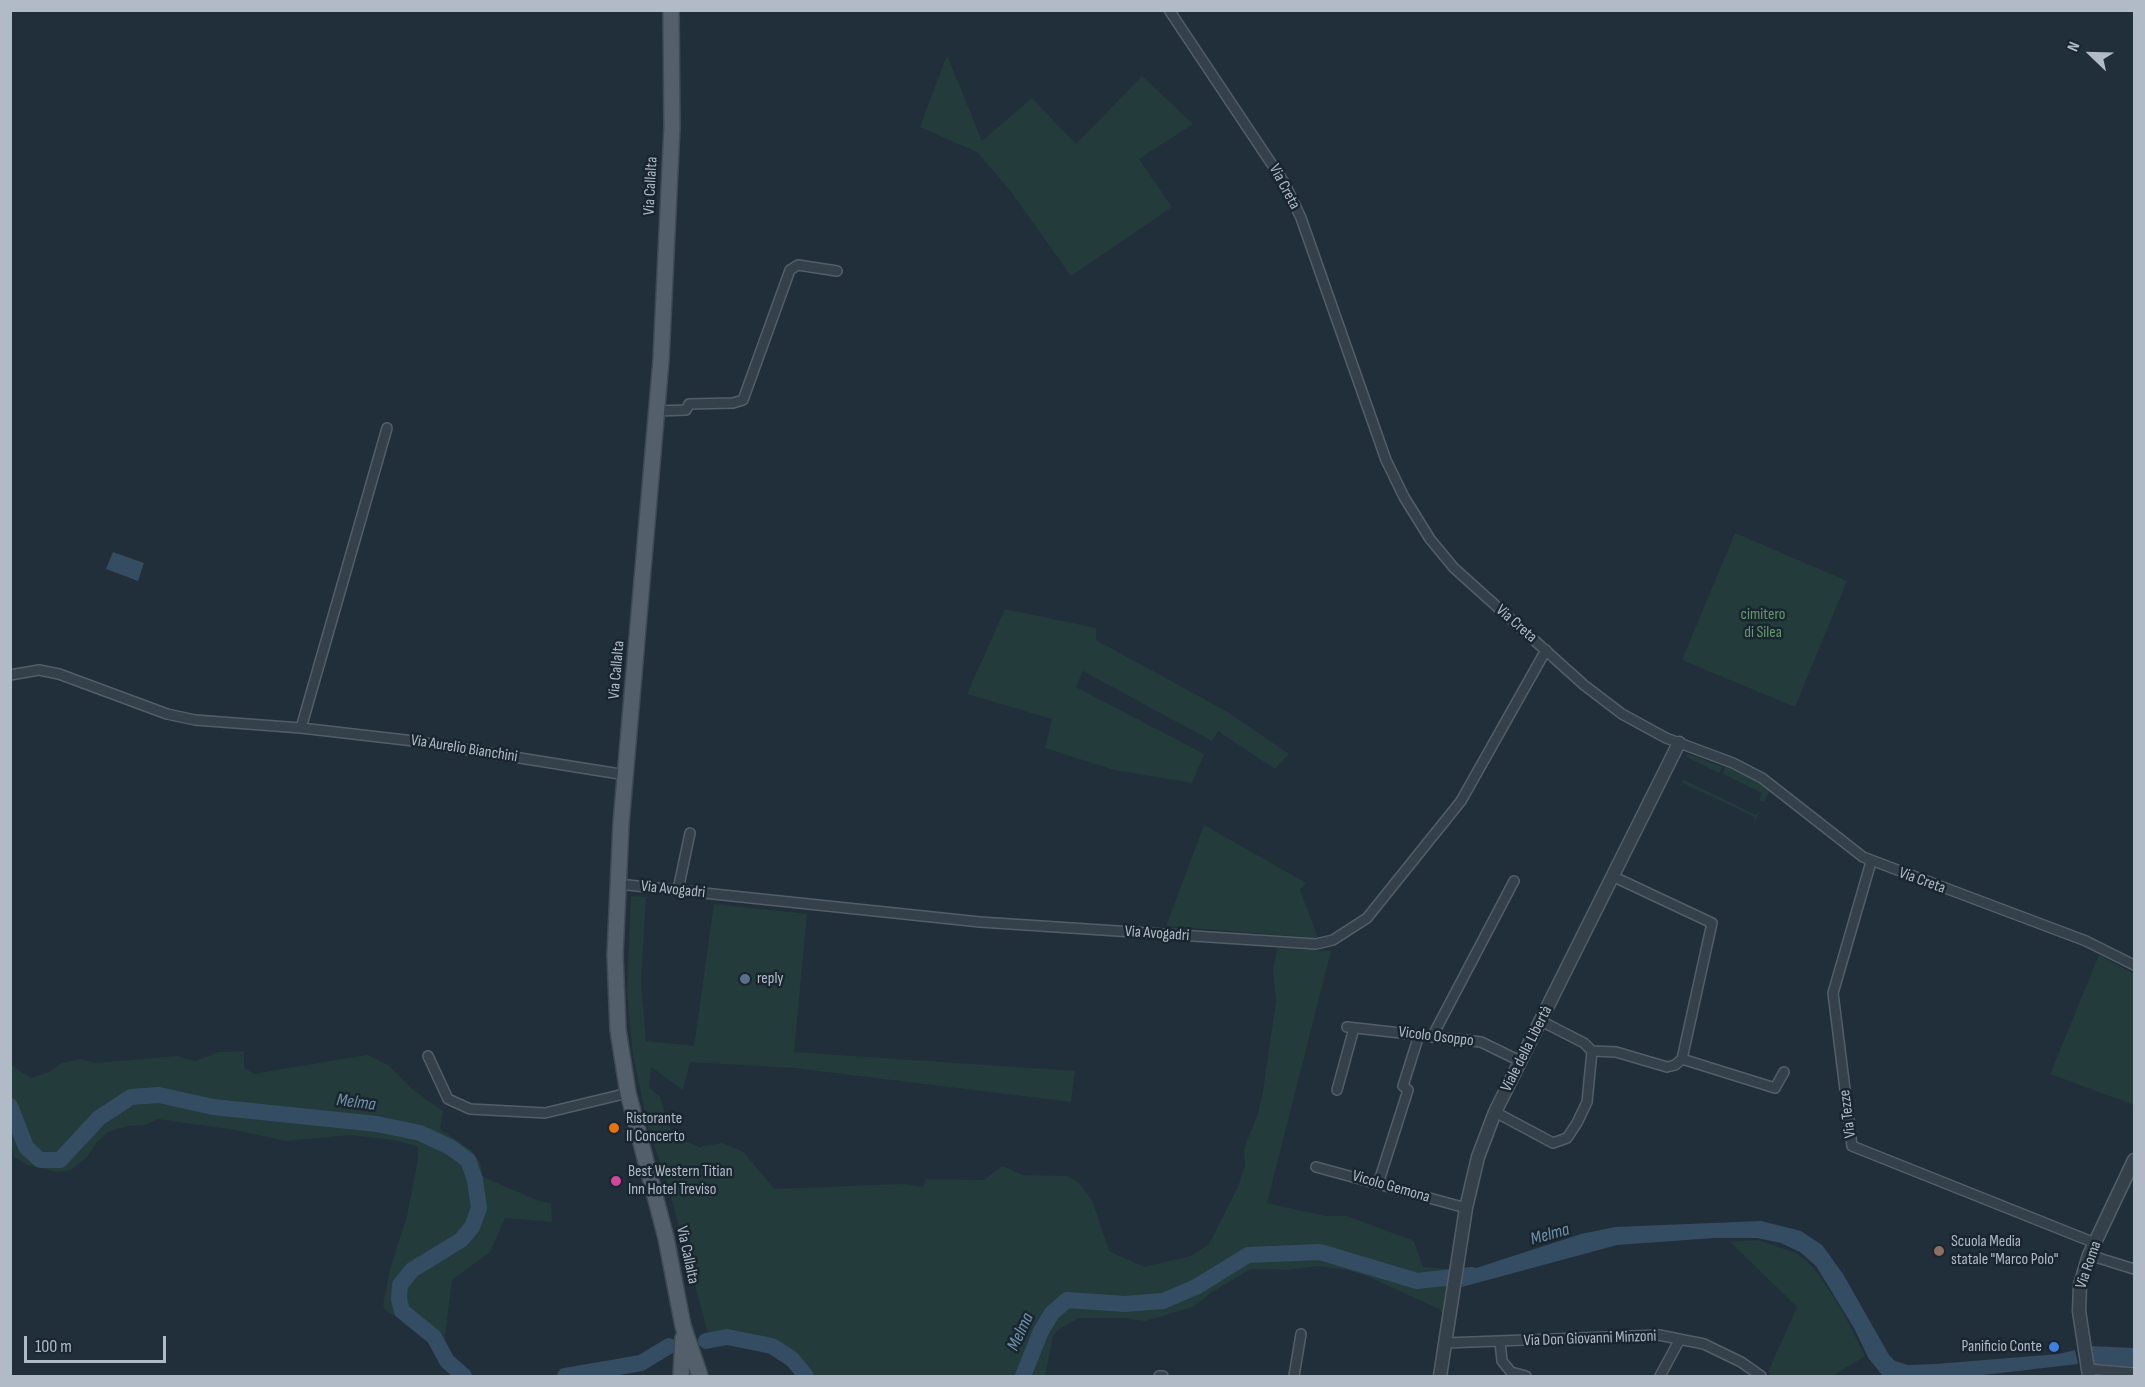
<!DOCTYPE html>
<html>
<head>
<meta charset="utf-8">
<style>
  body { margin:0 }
  #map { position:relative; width:2145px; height:1387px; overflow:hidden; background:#212f3a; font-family:"Sofia Sans Condensed",sans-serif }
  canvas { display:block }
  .frame { position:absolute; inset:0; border:12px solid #b0bbc7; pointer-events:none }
  .north { position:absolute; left:2061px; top:24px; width:60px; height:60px; -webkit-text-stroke:4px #1a262f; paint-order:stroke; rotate:293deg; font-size:16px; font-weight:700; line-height:24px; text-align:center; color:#b0bbc7 }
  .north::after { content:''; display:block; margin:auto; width:21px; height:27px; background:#b0bbc7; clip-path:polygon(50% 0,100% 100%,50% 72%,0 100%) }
  .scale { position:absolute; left:24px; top:1336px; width:142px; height:27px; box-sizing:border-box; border:3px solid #b0bbc7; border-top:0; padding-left:8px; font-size:18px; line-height:21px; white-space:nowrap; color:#b0bbc7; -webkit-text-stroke:4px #1a262f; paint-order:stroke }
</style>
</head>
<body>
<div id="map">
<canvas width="2145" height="1387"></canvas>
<div class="frame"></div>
<div class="north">N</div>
<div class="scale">100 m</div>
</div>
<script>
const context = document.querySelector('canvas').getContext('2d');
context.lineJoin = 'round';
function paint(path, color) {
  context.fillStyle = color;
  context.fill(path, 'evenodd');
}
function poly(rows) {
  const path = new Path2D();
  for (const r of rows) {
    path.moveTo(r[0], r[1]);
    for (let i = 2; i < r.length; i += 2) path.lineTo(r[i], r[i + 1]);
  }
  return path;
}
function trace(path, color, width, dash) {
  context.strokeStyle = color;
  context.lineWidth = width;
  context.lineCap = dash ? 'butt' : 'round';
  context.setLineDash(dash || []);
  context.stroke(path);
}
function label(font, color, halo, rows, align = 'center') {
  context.font = font + ' "Sofia Sans Condensed",sans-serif';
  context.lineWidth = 5;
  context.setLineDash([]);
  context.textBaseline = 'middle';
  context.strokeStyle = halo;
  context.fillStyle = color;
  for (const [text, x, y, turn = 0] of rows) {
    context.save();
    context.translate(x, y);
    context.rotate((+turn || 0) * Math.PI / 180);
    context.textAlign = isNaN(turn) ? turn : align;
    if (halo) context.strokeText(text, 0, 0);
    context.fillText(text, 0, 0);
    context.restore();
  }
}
const green = poly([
  [947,55,982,141,1032,98,1076,144,1142,76,1193,124,1139,159,1172,207,1071,276,1009,189,977,152,920,127],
  [1735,533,1847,581,1795,707,1682,660],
  [1005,609,1096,628,1096,640,1226,711,1289,754,1275,769,1218,731,1212,741,1083,671,1076,687,1204,754,1192,783,1114,770,1045,748,1052,719,967,694],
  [1689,754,1722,767,1719,773,1685,756],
  [1726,766,1746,774,1770,790,1764,802,1759,800,1762,793,1723,774],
  [1686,774,1684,780,1756,815,1761,810,1753,825,1755,817,1683,783,1679,788],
  [1204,825,1306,883,1300,890,1318,938,1166,926],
  [631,896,646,897,641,981,646,1041,694,1046,714,904,807,914,794,1052,1075,1071,1071,1102,794,1068,690,1062,683,1090,651,1067,649,1087,660,1097,669,1127,679,1138,699,1147,722,1143,744,1152,774,1189,901,1184,923,1187,926,1179,984,1180,1002,1166,1023,1175,1067,1176,1078,1182,1092,1200,1109,1251,1144,1267,1190,1256,1209,1244,1238,1187,1245,1165,1244,1149,1258,1113,1263,1091,1276,1001,1273,971,1277,948,1331,951,1267,1203,1325,1216,1347,1216,1414,1241,1423,1267,1450,1269,1443,1314,1439,1309,1369,1277,1347,1270,1318,1266,1288,1270,1251,1269,1212,1292,1193,1307,1145,1321,1125,1318,1078,1318,1058,1330,1053,1336,1045,1376,803,1376,789,1360,767,1347,747,1342,722,1342,723,1347,710,1341,668,1185,649,1131,633,1056,627,992],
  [2099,955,2134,974,2134,1105,2050,1074],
  [244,1051,244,1067,253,1074,367,1055,388,1065,412,1089,443,1111,440,1129,472,1151,480,1162,483,1177,539,1201,551,1203,552,1222,505,1218,490,1252,452,1280,442,1360,427,1335,386,1311,383,1305,390,1269,407,1216,418,1159,418,1147,394,1140,350,1135,286,1141,235,1130,157,1119,146,1125,127,1126,108,1132,96,1143,87,1157,71,1170,57,1172,27,1165,14,1157,10,1140,11,1065,31,1078,49,1072,62,1063,80,1059,95,1063,177,1056,195,1061,219,1052],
  [1758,1240,1796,1253,1807,1261,1819,1275,1842,1310,1865,1356,1833,1376,1772,1376,1768,1372,1797,1307,1730,1242]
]);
const water = poly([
  [113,552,144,563,138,581,106,569],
  [1761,1221,1801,1231,1822,1245,1843,1274,1889,1355,1895,1361,1908,1365,1935,1364,2059,1354,2075,1350,2078,1364,1974,1376,1883,1376,1869,1359,1854,1328,1816,1266,1800,1252,1781,1243,1757,1238,1714,1238,1617,1245,1462,1287,1465,1269,1476,1268,1581,1234,1615,1227],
  [2090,1346,2134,1348,2134,1367,2093,1364]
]);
const river = poly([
  [10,1106,26,1147,40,1160,60,1160,99,1118,131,1097,159,1095,213,1107,377,1124,420,1133,450,1147,468,1160,475,1180,479,1208,472,1227,461,1240,412,1270,400,1285,399,1299,402,1311,434,1337,447,1361,464,1376],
  [706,1341,727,1337,772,1346,792,1359,806,1376],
  [565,1376,641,1363,669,1346],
  [1023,1376,1041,1331,1052,1313,1067,1300,1125,1304,1163,1301,1196,1287,1248,1255,1320,1252,1417,1281,1472,1275]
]);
const minor = poly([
  [1169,10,1285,184,1301,218,1386,460,1404,497,1430,539,1454,568,1584,685,1622,714,1666,738,1733,763,1762,778,1863,857,2086,941,2134,965],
  [657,411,686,410,689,404,733,403,743,400,790,270,798,265,837,271],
  [10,675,39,670,59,674,167,714,195,720,301,728,414,741,626,775],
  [301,728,387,428],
  [1871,862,1833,993,1852,1146,2095,1243],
  [618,884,980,922,1316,944,1333,940,1367,918,1461,801,1546,650],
  [678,890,690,833],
  [1347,1027,1481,1042,1520,1061],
  [1432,1037,1514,881],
  [1592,1051,1616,1052,1667,1067,1675,1065,1682,1059,1712,923,1612,876],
  [428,1056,448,1099,470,1109,545,1113,628,1093],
  [1682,1059,1775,1088,1784,1072],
  [1337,1090,1354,1028],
  [1495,1112,1553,1143,1567,1138,1577,1123,1587,1102,1592,1051,1584,1043,1541,1021],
  [1316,1167,1466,1208],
  [1378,1184,1408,1090,1403,1086,1419,1035],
  [2089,1255,2134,1269],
  [1500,1342,1502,1361,1511,1372,1526,1376],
  [1445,1343,1659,1335,1704,1344,1741,1362,1761,1376],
  [2088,1369,2134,1373],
  [1159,1376,1163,1376],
  [1294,1376,1301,1334],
  [1660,1376,1680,1339]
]);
const tertiary = poly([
  [1440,1376,1466,1208,1478,1157,1495,1112,1679,743],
  [2089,1376,2079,1311,2080,1285,2089,1255,2134,1160]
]);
const primary = poly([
  [671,10,672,127,661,360,621,824,615,955,618,1030,628,1093,666,1238,683,1326,700,1376],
  [681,1376,683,1338]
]);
const markers = [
  [745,979,6,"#5c6f8a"],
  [614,1128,6,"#e8710a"],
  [616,1181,6,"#d1479c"],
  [1939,1251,6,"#8d6e63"],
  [2054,1347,6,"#3f7fe0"]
];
const streetNames = [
  ["Via Callalta",651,186,-87],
  ["Via Creta",1284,187,62],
  ["Via Creta",1516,624,41],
  ["Via Callalta",617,670,-85],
  ["Via Aurelio Bianchini",464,749,9],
  ["Via Creta",1922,881,20],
  ["Via Avogadri",673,890,6],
  ["Via Avogadri",1157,934,4],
  ["Vicolo Osoppo",1436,1037,7],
  ["Viale della Libertà",1527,1049,-63],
  ["Via Tezze",1848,1114,-97],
  ["Vicolo Gemona",1391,1187,16],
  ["Via Callalta",687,1255,78],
  ["Via Roma",2089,1265,-71],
  ["Via Don Giovanni Minzoni",1590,1339,-2]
];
const parkNames = [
  ["cimitero",1763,615],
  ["di Silea",1763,633]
];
const poiNames = [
  ["reply",757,979],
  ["Ristorante",626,1119],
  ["Il Concerto",626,1137],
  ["Best Western Titian",628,1172],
  ["Inn Hotel Treviso",628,1190],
  ["Scuola Media",1951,1242],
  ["statale \"Marco Polo\"",1951,1260],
  ["Panificio Conte",2042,1347,"right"]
];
const waterNames = [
  ["Melma",356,1103,7],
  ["Melma",1550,1235,-16],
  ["Melma",1021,1332,-65]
];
paint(green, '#233b3b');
paint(water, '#354d62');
trace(river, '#354d62', 16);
trace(minor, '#535e68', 12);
trace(tertiary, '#535e68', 15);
trace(primary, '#3e4a54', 18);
trace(minor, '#35414a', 9);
trace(tertiary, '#35414a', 12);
trace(primary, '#53606b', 15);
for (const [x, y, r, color] of markers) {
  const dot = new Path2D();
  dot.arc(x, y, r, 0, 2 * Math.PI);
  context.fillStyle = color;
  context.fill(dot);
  trace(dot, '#1a262f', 2);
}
label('16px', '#b0bbc7', '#1a262f', streetNames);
label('16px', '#67986c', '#1a262f', parkNames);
label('16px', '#b0bbc7', '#1a262f', poiNames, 'left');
label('italic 18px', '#7091aa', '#1a262f', waterNames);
</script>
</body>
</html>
